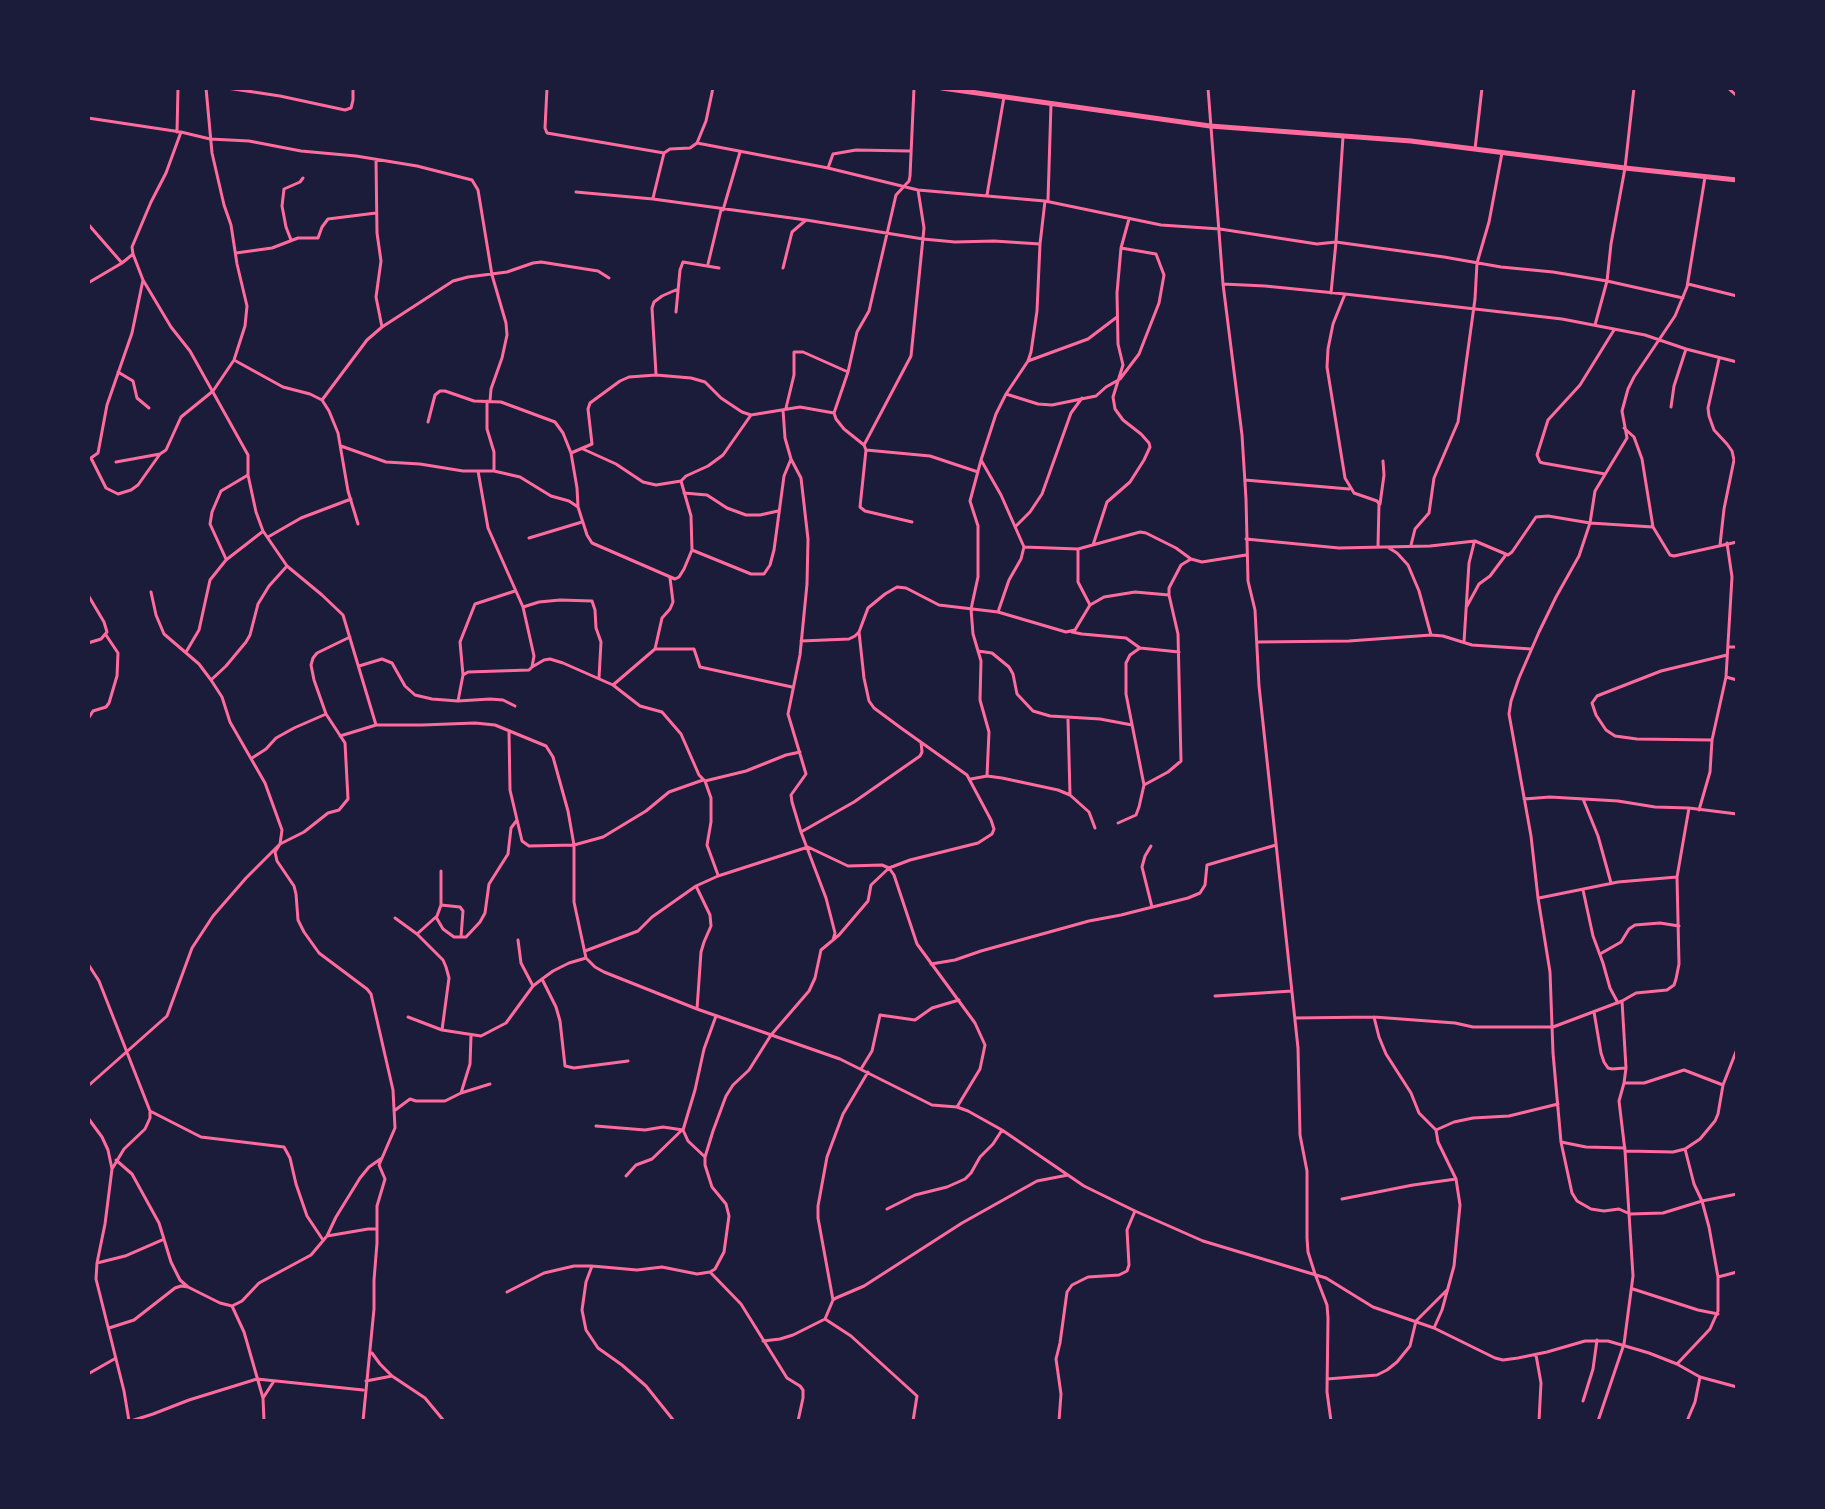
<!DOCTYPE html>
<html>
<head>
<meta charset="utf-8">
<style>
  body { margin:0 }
  #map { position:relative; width:1825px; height:1509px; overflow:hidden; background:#1b1b3a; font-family:Barlow,sans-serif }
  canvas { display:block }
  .frame { position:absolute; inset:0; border:90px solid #1b1b3a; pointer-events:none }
</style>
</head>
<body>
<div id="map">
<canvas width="1825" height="1509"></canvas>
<div class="frame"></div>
</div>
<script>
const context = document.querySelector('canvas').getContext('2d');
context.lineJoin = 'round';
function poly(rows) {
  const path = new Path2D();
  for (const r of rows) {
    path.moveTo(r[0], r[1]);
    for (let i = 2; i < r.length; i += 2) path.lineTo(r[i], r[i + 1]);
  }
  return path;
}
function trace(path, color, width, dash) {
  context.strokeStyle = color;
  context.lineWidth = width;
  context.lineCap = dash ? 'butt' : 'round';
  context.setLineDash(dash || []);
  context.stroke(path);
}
const minor = poly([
  [227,88,280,96,345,110,351,108,353,100,353,88],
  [547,88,545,128,547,133,664,153],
  [1208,88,1223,284,1242,435,1246,499,1248,581,1255,610,1259,686,1298,1048,1300,1135,1307,1171,1307,1238,1308,1252,1315,1274,1327,1305,1328,1318,1327,1392,1331,1421],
  [1728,88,1737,96],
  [88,118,181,132,210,139,249,141,301,151,356,156,417,166,472,180,478,190,492,275,506,323,507,335,502,358,491,389,490,401],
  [177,132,178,88],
  [181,132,166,173,151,202,132,247,133,254,143,280,171,327,190,351,248,455,248,475,256,512,263,531,287,566,322,595,343,615,376,725],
  [697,143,828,168,918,190,1045,201,1161,225,1220,229,1317,244,1336,242,1444,257,1501,267,1553,272,1607,281,1683,298],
  [1475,149,1482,88],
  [376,160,377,233,381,261,376,297,382,327],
  [828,168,833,154,856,150,909,151],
  [1705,177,1687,287,1675,316,1634,377,1628,389,1622,411,1627,438,1595,491,1590,523,1579,556,1556,597,1539,632,1519,678,1511,701,1509,714,1531,836,1538,898,1550,972,1553,1053,1561,1142,1572,1193,1577,1201,1591,1209,1604,1211,1619,1209,1630,1214,1663,1213,1702,1201,1737,1194],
  [576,192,653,199,806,220,923,239,955,242,994,241,1040,244],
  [987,195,1004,97],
  [653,198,664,153,670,149,690,148,697,143,706,121,713,88],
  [1048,200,1051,104],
  [723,210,740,152],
  [88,224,122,263],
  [291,240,286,227,282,206,284,189,300,182,303,178],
  [236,253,272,248,298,238,318,238,322,227,328,219,376,213],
  [708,264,721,210],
  [783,268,792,232,806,220],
  [88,283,122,263,133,254],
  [1223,284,1265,286,1345,294,1562,319,1645,335,1686,349,1737,362],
  [1688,284,1737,296],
  [1331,293,1336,242,1343,137],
  [1345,294,1333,324,1328,349,1327,367,1345,478,1354,493,1377,501,1379,504,1378,546],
  [676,312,680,270,683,262,719,268],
  [1595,325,1607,281,1611,244,1625,168,1634,88],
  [1719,359,1708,408,1709,416,1714,430,1727,444,1732,451,1734,460,1724,509,1720,545],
  [234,360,283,387,310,394,322,400,329,411,338,433,348,491,358,524],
  [1028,361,1088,339,1117,317],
  [118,372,133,381,137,398,149,408],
  [656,374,652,308,654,302,662,296,678,289],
  [1006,394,1038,404,1052,405,1096,396,1106,387,1120,379,1139,354,1159,303,1164,275,1156,254,1121,248],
  [322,400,367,340,382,327,453,281,468,277,507,272,533,263,541,262,598,271,609,278],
  [487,401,487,429,494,452,494,471],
  [1671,407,1674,386,1686,349],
  [786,408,794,375,794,352,803,352,848,372],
  [428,422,435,395,440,391,445,391,474,401,501,402,555,422,563,433,571,453,577,488,578,507],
  [1624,428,1634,437,1642,459,1653,527,1670,555,1674,556,1737,542],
  [864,445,911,356,924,228,918,190],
  [341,446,386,462,420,464,463,471,478,471,488,528,523,607,534,656,532,667,529,670,468,672,463,675,458,701],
  [583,449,616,464,643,482,656,485,681,481],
  [866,450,930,456,978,472],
  [571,453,592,444,588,409,590,403,620,381,629,377,656,375,691,378,705,382,721,398,742,412,751,415,800,407,834,413],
  [88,460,98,453,107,405,132,333,143,280],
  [92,460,106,488,118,494,131,490,138,485,160,454],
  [981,460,1001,495,1024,547,1021,559,1009,580,998,612],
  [116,462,160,454,166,450,181,417,213,391,234,360,245,326,247,306,237,264,231,225,224,205,212,153,206,88],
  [478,471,494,471,520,477,551,496,569,501,578,507,587,535,592,543,675,579,679,577,684,569,692,550,691,516,681,481,686,476,708,466,723,455,751,415],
  [1605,474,1543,463,1540,462,1537,455,1548,420,1580,385,1614,330],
  [1245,480,1349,489],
  [684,493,707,495,727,508,746,515,760,515,778,511],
  [1380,504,1384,475,1383,461],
  [912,522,865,511,860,507,866,450,864,445,844,429,836,419,834,413,848,372,857,332,869,311,896,195,909,181,910,176,914,88],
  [1016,526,1030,512,1042,494,1071,413,1082,398],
  [268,537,301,518,351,499],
  [529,538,582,522],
  [1246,539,1339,548,1430,546,1475,541,1508,555,1512,552,1536,517,1548,516,1590,523,1653,527],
  [1093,545,1107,502,1130,482,1144,460,1150,447,1149,443,1141,434,1123,420,1115,409,1113,397,1123,365,1118,344,1117,293,1121,248,1129,219],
  [1411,545,1415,529,1429,513,1434,478,1458,422,1475,299,1477,263,1489,222,1502,153],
  [1024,547,1078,549,1140,532,1146,533,1176,548,1191,559,1202,562,1246,555],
  [1389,548,1397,553,1408,565,1419,591,1431,635],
  [1078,549,1078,582,1090,605],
  [692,550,751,574,764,574,770,565,774,550,784,476,791,459],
  [226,559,210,524,212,512,221,491,248,475],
  [151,592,156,615,164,634,199,664,211,680,222,697,230,722,265,783,282,830,280,844,275,852,277,861,294,886,296,894,298,920,304,932,319,953,367,989,371,994,393,1090,395,1128,379,1165,385,1179,377,1206,377,1243,374,1280,374,1309,363,1421],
  [88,595,104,622,107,632,101,639,88,643],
  [1467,606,1479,584,1490,576,1505,556],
  [523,607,539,602,560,600,592,601,595,610,596,628,601,642,599,678],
  [1072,632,1082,634,1126,638,1140,648],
  [801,641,849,639,855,636,859,632,868,608,885,594,897,587,906,588,939,605,998,612,1066,632,1075,630,1090,605,1104,597,1135,592,1169,595],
  [1257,642,1349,641,1431,635,1443,636,1472,645,1531,649],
  [1464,642,1469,563,1474,543],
  [1728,647,1737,647],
  [655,649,694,649,700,667,792,687],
  [978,651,992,653,1009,667,1013,674,1017,694,1033,711,1050,716,1100,719,1132,725],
  [186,652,199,630,210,580,226,560,262,532],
  [359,666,382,659,392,663,405,686,415,695,432,699,458,701,490,699,503,700,515,706],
  [532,667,544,660,550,659,563,663,613,685,640,706,662,712,681,734,699,775,705,781,746,771,786,755,800,752],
  [463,675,460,642,475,604,515,591],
  [1726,677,1737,680],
  [211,680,226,666,246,642,250,635,258,604,269,586,287,566],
  [613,685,655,649,662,618,670,609,673,602,670,578],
  [88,719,93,711,106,707,109,703,117,676,118,653,106,635],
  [1068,719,1070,795],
  [509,731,510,790,522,841,529,846,574,845,603,837,646,811,669,792,703,780],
  [340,736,376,725,422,725,475,723,495,725,546,746,553,757,568,811,574,845,574,902,586,958],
  [1712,740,1637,739,1615,736,1606,730,1596,715,1592,703,1597,696,1602,694,1661,671,1727,655],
  [252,758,266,749,276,738,294,728,326,714],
  [987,776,989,732,980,700,981,661,973,634,971,609,978,577,978,526,970,501,981,460,996,414,1006,394,1028,361,1031,352,1037,311,1040,244,1045,201],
  [971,779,987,776,1002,778,1058,790,1070,795,1089,812,1095,828],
  [705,781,711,798,711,822,707,845,718,875],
  [1144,785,1126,694,1126,663,1130,655,1140,648,1179,652],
  [1524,799,1550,797,1618,801,1655,807,1689,808,1737,814],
  [1583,799,1598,836,1611,883],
  [1699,810,1710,772,1712,740,1726,677,1732,577,1727,543],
  [1118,823,1136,815,1139,807,1144,785,1168,772,1181,761,1178,634,1169,595,1169,588,1181,565,1191,559],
  [801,832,854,802,920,756,922,752,921,742],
  [1151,846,1145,856,1142,867,1152,907],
  [696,886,710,915,711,926,704,942,701,952,697,1009],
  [1583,890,1593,936,1603,963,1610,988,1618,1003],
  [1539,898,1618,882,1677,877],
  [441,905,460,907,463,911,461,937],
  [436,917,443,929,454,937,466,937,480,922,485,913,489,884,508,854,511,828,517,820],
  [395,918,417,934,443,960,446,967,449,978,442,1030],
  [417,934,437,916,441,905,441,871],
  [518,940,521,963,533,986],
  [833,940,839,935,868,901,871,885,889,868,910,860,978,843,992,834,994,829,991,820,967,775,901,728,874,708,869,701,864,678,859,632],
  [585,951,638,931,652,917,696,886,718,876,808,847,848,866,882,865,889,868,894,875,917,944,975,1023,985,1045,980,1069,957,1107],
  [1600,954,1621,942,1629,929,1635,925,1660,923,1679,926],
  [88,964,99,981,150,1111,150,1118,145,1129,124,1149,112,1169,105,1224,97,1263,96,1279,124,1391,129,1421],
  [931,964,955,960,981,951,1089,921,1121,915,1188,898,1200,893,1205,885,1207,865,1276,845],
  [542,979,556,1007,560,1021,565,1066,574,1068,628,1061],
  [1215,996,1292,991],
  [1594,1012,1601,1053,1604,1062,1608,1068,1612,1069,1625,1068],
  [408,1017,442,1030,481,1036,506,1023,533,986,542,979,553,971,569,963,586,958,595,967,604,972,697,1009,840,1059,932,1105,957,1107,968,1111,1002,1130,1084,1186,1135,1211,1203,1241,1326,1278,1373,1307,1434,1328,1495,1358,1503,1360,1518,1358,1547,1352,1585,1341,1608,1341,1649,1353,1677,1364,1700,1377,1737,1387],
  [1374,1017,1379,1037,1386,1054,1411,1093,1419,1113,1436,1130],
  [1295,1018,1374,1017,1455,1023,1473,1027,1553,1027,1622,1001],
  [861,1069,872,1051,880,1015,915,1020,932,1008,959,1000],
  [1624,1083,1644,1083,1684,1070,1723,1085],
  [88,1086,167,1016,192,948,213,916,246,878,280,844,304,832,328,813,339,810,348,799,345,743,326,714,314,680,311,665,313,658,317,653,350,637],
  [461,1093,470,1064,471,1036],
  [150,1111,201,1137,284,1147,290,1158,296,1184,307,1216,323,1240],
  [394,1111,410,1099,416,1101,445,1101,461,1093,490,1084],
  [88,1118,102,1137,108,1150,112,1169],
  [596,1126,645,1130,663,1127,683,1130],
  [1561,1142,1586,1147,1625,1148],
  [1626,1151,1673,1152,1685,1149,1700,1139,1715,1121,1718,1114,1723,1085,1737,1049],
  [705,1157,688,1141,683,1130,695,1090,704,1049,716,1016],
  [116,1160,132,1174,159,1223,171,1262,180,1280,188,1287,220,1303,232,1306,242,1301,259,1283,311,1255,327,1236,336,1217,360,1178,369,1167,382,1158],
  [626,1176,636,1165,652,1159,682,1130],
  [1342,1199,1413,1185,1456,1179],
  [887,1209,915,1195,947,1187,965,1179,971,1173,980,1157,993,1144,1002,1130],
  [327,1236,368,1229,377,1229],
  [97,1263,125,1256,164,1239],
  [592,1266,586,1282,582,1310,586,1330,598,1348,622,1365,646,1386,674,1421],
  [710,1272,741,1304,787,1378,800,1386,803,1390,803,1398,798,1421],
  [1718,1277,1737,1272],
  [1633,1289,1698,1310,1718,1314],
  [507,1292,544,1273,574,1266,592,1266,637,1270,662,1267,697,1274,710,1272,715,1269,724,1252,729,1216,726,1204,712,1187,705,1165,705,1157,713,1131,726,1096,733,1085,749,1070,771,1035,809,991,815,978,821,950,833,940,835,933,826,898,801,832,792,802,791,795,806,774,788,714,800,655,807,584,808,539,801,478,791,459,785,438,783,410],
  [833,1300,818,1218,818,1206,827,1157,843,1114,868,1072],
  [232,1306,244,1332,263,1398,264,1421],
  [825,1319,833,1300,836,1298,864,1286,962,1223,1037,1181,1068,1175],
  [109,1328,134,1320,175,1288,181,1286,188,1287],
  [1434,1328,1442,1310,1454,1266,1460,1205,1456,1179,1438,1142,1436,1130,1454,1122,1473,1118,1509,1116,1558,1104],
  [763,1341,780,1339,793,1335,825,1319,851,1336,917,1396,913,1421],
  [372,1353,380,1364,392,1376,425,1398,444,1421],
  [1536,1355,1541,1383,1539,1421],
  [1677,1364,1710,1329,1718,1311,1718,1277,1709,1227,1702,1201,1694,1184,1685,1149],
  [88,1374,116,1358],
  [1327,1379,1377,1375,1387,1370,1397,1362,1410,1346,1416,1321,1447,1290],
  [366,1381,392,1376],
  [263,1398,274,1381],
  [1583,1401,1593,1369,1597,1340],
  [131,1421,153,1414,189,1400,257,1379,363,1390],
  [1059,1421,1061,1394,1056,1359,1060,1343,1067,1292,1072,1285,1088,1277,1119,1275,1127,1271,1129,1265,1127,1230,1135,1211],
  [1598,1421,1624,1344,1633,1276,1625,1151,1619,1101,1624,1083,1626,1068,1622,1001,1636,993,1667,990,1674,985,1676,979,1679,964,1677,877,1689,808],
  [1687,1421,1695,1402,1700,1377]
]);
const primary = poly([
  [942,88,1210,126,1411,141,1625,168,1737,180]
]);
trace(minor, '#ff6b9d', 3);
trace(primary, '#ff6b9d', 5);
</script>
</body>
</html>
